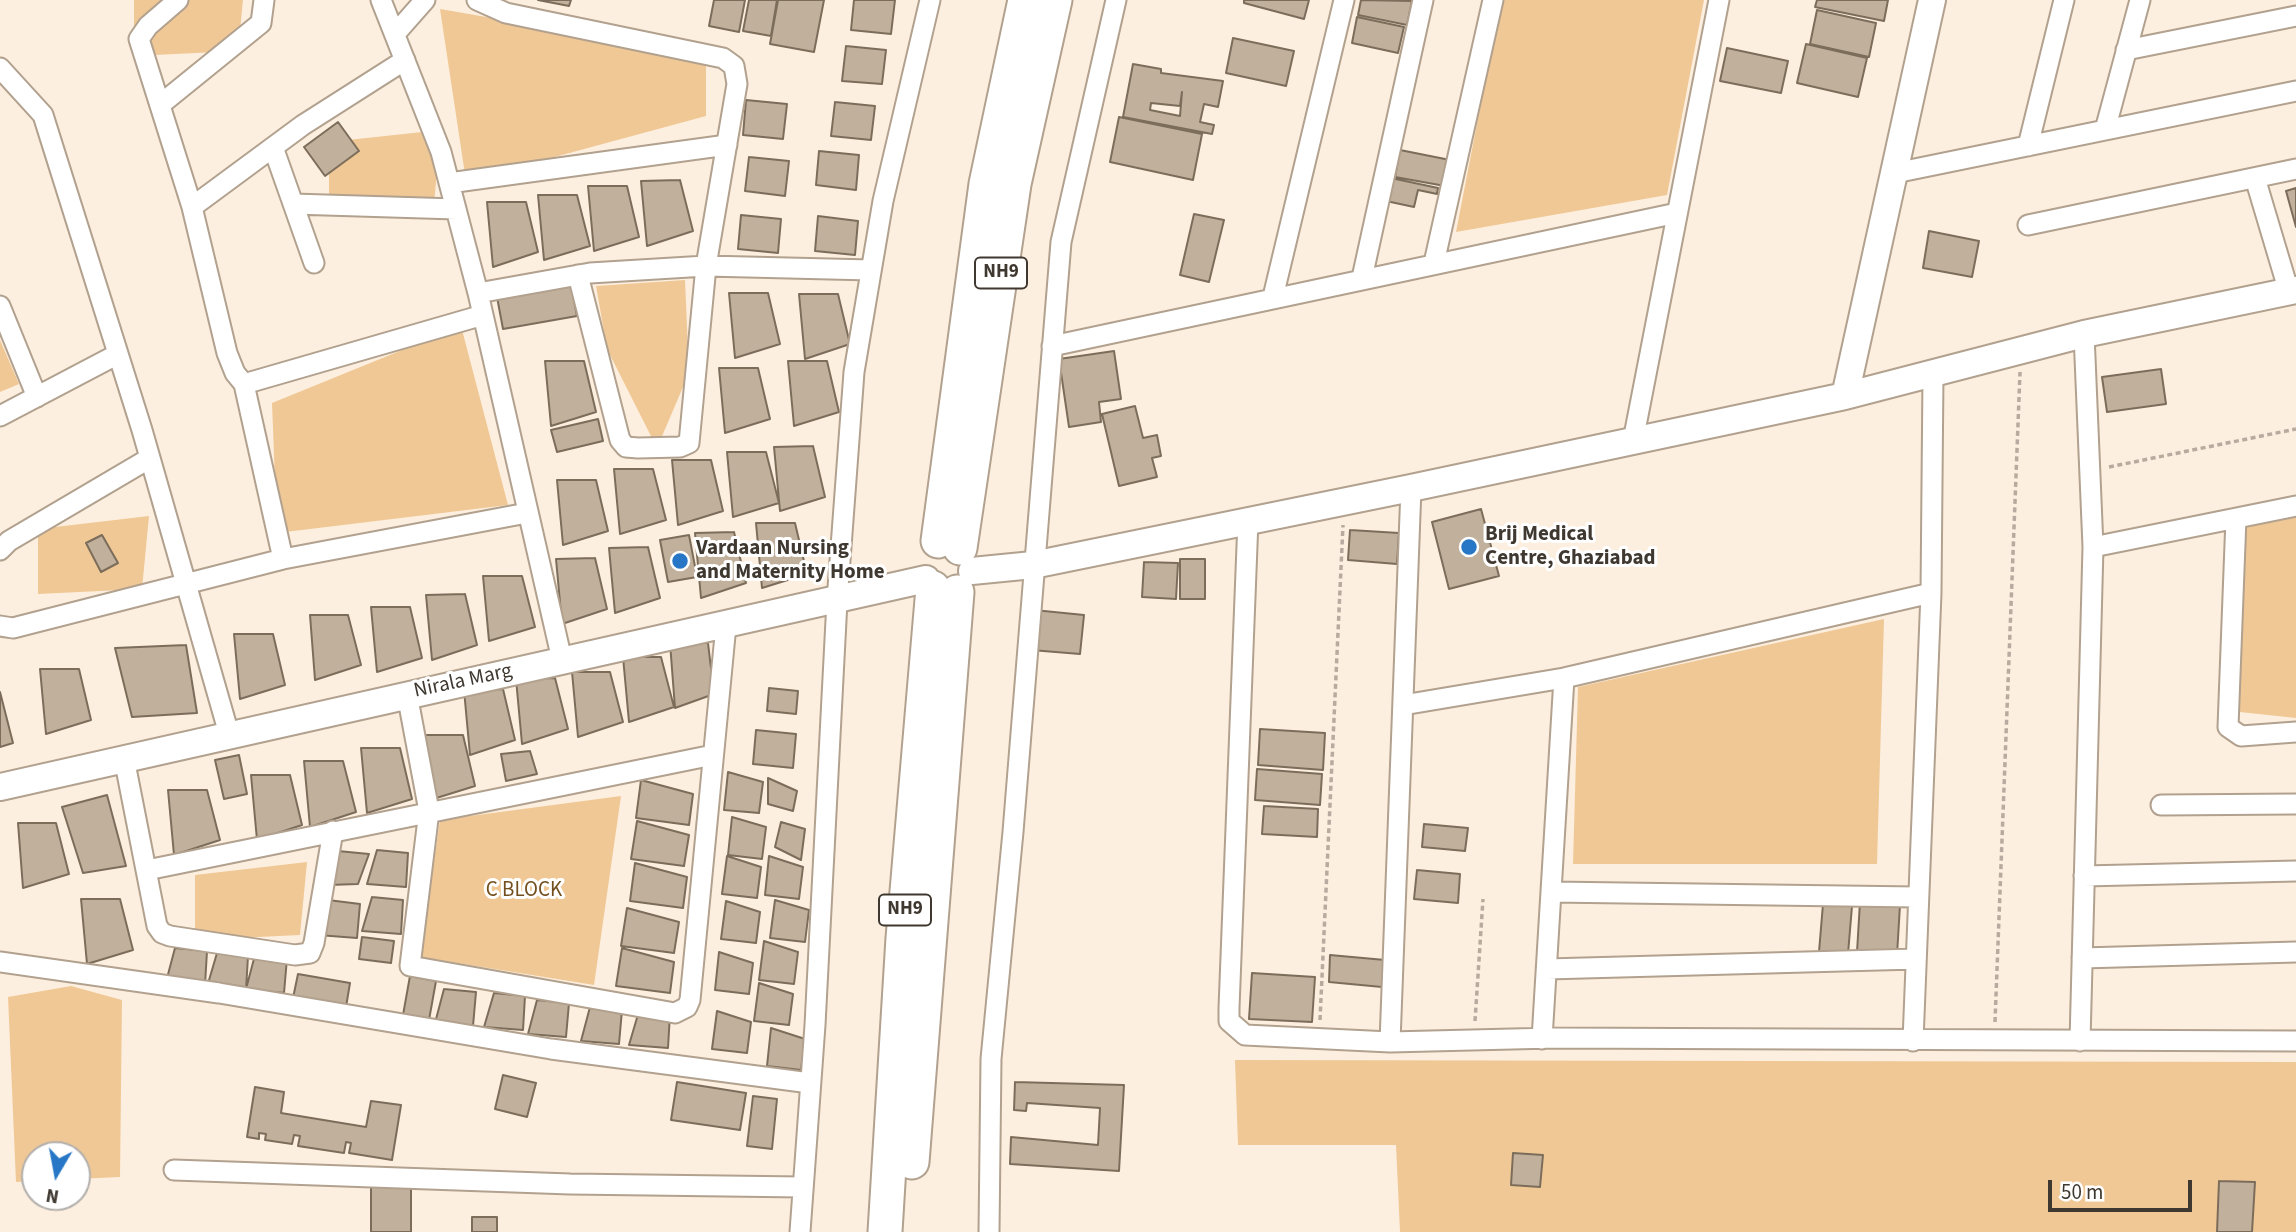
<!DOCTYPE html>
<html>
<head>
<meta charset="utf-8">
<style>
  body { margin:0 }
  #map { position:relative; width:2296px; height:1232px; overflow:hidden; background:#fdefdf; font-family:"Source Sans 3",sans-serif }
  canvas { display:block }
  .north { position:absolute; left:21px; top:1141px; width:70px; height:70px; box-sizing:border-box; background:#fff; border:2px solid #b2afac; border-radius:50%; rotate:190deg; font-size:19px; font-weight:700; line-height:28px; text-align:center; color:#3f3830 }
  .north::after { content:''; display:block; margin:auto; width:24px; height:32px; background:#2777c6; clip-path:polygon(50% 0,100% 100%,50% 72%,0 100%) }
  .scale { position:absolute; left:2048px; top:1180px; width:144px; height:32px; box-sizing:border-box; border:4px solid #3f3830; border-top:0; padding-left:9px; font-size:21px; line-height:24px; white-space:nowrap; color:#3f3830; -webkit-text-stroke:5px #fff; paint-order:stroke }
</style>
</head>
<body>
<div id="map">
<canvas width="2296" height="1232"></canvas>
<div class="north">N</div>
<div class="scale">50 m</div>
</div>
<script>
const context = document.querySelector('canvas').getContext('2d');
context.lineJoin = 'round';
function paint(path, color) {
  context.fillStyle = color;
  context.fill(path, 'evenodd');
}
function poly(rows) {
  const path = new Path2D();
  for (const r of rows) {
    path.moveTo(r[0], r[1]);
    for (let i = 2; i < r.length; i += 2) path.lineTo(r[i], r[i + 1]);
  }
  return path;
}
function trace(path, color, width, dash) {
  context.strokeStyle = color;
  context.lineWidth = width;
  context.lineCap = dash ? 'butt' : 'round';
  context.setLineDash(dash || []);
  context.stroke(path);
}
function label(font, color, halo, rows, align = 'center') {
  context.font = font + ' "Source Sans 3",sans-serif';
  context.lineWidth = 6;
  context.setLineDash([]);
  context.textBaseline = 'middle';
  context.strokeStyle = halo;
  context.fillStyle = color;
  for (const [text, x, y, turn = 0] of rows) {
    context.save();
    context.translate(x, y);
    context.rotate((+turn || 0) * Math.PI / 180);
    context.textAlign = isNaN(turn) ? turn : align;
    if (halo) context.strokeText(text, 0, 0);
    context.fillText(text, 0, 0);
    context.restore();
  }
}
const green = poly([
  [134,0,243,0,238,51,134,56],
  [1501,0,1704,0,1667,195,1456,232],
  [440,9,706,55,706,116,466,181],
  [441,130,434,203,329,207,329,142],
  [685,280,689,373,657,448,607,349,596,286],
  [461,326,508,505,277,533,272,403],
  [0,340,19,384,0,392],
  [2296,513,2296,718,2240,712,2241,521],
  [149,516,142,589,38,594,38,529],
  [1884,619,1877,864,1573,864,1578,687],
  [621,796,594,985,420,957,440,820],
  [307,862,300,935,195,940,195,875],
  [71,986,122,1000,120,1177,77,1179,77,1155,35,1155,35,1181,16,1182,8,997],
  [1235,1060,2296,1062,2296,1232,1400,1232,1396,1145,1238,1145]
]);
const building = poly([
  [538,0,571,0,569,6,538,0],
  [714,0,745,0,739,32,709,26,714,0],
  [749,0,777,0,771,36,743,31,749,0],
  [778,0,824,0,814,52,770,44,778,0],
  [854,0,895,0,891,34,851,30,854,0],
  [1244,0,1309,0,1304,19,1244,3,1244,0],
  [1361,0,1412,1,1407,25,1358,15,1361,0],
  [1817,0,1888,0,1884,21,1815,7,1817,0],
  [1817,10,1876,23,1869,57,1810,44,1817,10],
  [1357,17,1404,27,1398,53,1352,43,1357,17],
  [1233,38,1294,51,1286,86,1226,73,1233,38],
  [1806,44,1867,58,1858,97,1797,83,1806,44],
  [846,46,886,50,882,84,842,81,846,46],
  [1727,48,1788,61,1781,93,1720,81,1727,48],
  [1133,64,1161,69,1161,73,1223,81,1218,107,1204,104,1200,122,1214,125,1212,134,1123,117,1133,64],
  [1182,92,1180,116,1150,110,1151,103,1180,106,1182,92],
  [746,100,787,104,783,139,743,135,746,100],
  [835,102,875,106,871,140,831,136,835,102],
  [1119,117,1202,134,1193,180,1110,162,1119,117],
  [338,122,359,151,325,176,304,147,338,122],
  [1400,150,1450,160,1445,186,1395,177,1400,150],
  [819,151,859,155,856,190,816,185,819,151],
  [749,157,789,161,785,196,745,191,749,157],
  [1391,178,1438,188,1437,194,1418,190,1414,207,1386,201,1391,178],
  [680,180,693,231,647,246,641,181,680,180],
  [588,186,627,186,639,237,594,251,588,186],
  [2296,188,2296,227,2286,191,2296,188],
  [538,195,577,195,590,246,544,260,538,195],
  [487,202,526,202,538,252,493,267,487,202],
  [1194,214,1224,220,1209,282,1180,275,1194,214],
  [741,215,781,219,778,253,738,249,741,215],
  [818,216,858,221,855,255,815,251,818,216],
  [1929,231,1979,241,1972,277,1923,268,1929,231],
  [571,283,577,316,503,329,497,297,571,283],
  [729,293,768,293,780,344,735,358,729,293],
  [799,294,838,294,850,344,805,359,799,294],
  [1114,351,1121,399,1099,402,1101,422,1069,427,1059,359,1114,351],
  [545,361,584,361,596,412,551,426,545,361],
  [788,361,827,361,839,412,794,426,788,361],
  [719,368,758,368,770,419,725,433,719,368],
  [2161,369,2166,404,2107,412,2102,377,2161,369],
  [1135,406,1143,438,1157,435,1161,456,1152,458,1157,477,1119,486,1102,414,1135,406],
  [598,419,603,441,557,452,551,430,598,419],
  [813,446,825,497,780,511,774,447,813,446],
  [727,452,766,452,779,503,733,517,727,452],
  [672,460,711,460,723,511,678,525,672,460],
  [614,469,653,469,666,520,620,534,614,469],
  [557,480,596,480,608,531,563,545,557,480],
  [1481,509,1499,576,1449,589,1432,522,1481,509],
  [756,523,795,523,807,574,762,588,756,523],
  [1350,530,1399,533,1397,564,1348,560,1350,530],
  [734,532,746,583,701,598,695,533,734,532],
  [102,535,118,563,101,572,86,543,102,535],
  [689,535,697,577,668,582,660,540,689,535],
  [648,547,660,598,615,613,609,548,648,547],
  [595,558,607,609,562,624,556,559,595,558],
  [1180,559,1205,559,1205,599,1180,599,1180,559],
  [1144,562,1178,563,1176,599,1142,597,1144,562],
  [483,576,522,576,535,627,489,641,483,576],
  [465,594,477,645,432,660,426,595,465,594],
  [371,607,410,607,422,658,377,672,371,607],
  [1034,610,1084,615,1080,654,1031,650,1034,610],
  [310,615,348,615,361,665,315,680,310,615],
  [234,634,273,634,285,685,240,699,234,634],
  [670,643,708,643,714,694,675,708,670,643],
  [186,645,197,713,132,717,115,648,186,645],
  [623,657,661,657,674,707,629,722,623,657],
  [40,669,79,669,91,720,46,734,40,669],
  [572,672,610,672,623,722,578,737,572,672],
  [555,678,568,729,522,744,516,679,555,678],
  [769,688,798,691,796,714,767,711,769,688],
  [503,689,515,740,470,755,464,690,503,689],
  [0,692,13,743,0,747,0,692],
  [1260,729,1325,733,1323,770,1258,765,1260,729],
  [756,730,796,734,793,768,753,764,756,730],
  [424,735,463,735,475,786,430,800,424,735],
  [361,748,400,748,412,799,367,813,361,748],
  [530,751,537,774,506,781,501,754,530,751],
  [239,755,247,794,224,799,215,760,239,755],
  [304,761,343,761,356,812,310,827,304,761],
  [1257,769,1322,774,1320,805,1255,800,1257,769],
  [728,772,763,782,759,813,724,810,728,772],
  [251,775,290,775,302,825,257,840,251,775],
  [768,778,797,791,793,811,768,804,768,778],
  [641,780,693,794,689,825,636,818,641,780],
  [168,790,207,790,220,840,174,855,168,790],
  [107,795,126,866,83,873,62,807,107,795],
  [1264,806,1318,809,1317,837,1262,834,1264,806],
  [732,817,766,827,762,859,728,855,732,817],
  [637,821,689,835,684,866,631,859,637,821],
  [781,822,805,829,801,860,775,847,781,822],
  [18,823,56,823,69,874,23,888,18,823],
  [1424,824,1468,828,1465,851,1422,847,1424,824],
  [377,850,408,853,406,887,367,884,377,850],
  [338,851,369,854,358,884,328,885,338,851],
  [727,856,761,867,757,898,722,894,727,856],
  [769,856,803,867,799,899,765,895,769,856],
  [635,863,687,877,683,908,630,901,635,863],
  [1417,870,1460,874,1458,903,1414,899,1417,870],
  [372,897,403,900,401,934,362,931,372,897],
  [81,899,120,899,133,950,87,964,81,899],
  [328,900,360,904,357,938,318,935,328,900],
  [775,900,809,910,805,942,770,938,775,900],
  [726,901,760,912,756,943,721,939,726,901],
  [1860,902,1900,905,1897,955,1857,952,1860,902],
  [1823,904,1852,906,1848,954,1819,952,1823,904],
  [627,908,679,922,674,953,621,946,627,908],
  [362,937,394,941,391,963,359,959,362,937],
  [764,941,798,952,794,984,759,980,764,941],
  [175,948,207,951,205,985,166,982,175,948],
  [622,948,674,962,670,993,616,986,622,948],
  [719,952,753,963,749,994,715,990,719,952],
  [217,953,248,956,246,990,207,987,217,953],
  [255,955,287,958,284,993,246,989,255,955],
  [1330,955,1385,960,1382,987,1329,982,1330,955],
  [1252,973,1315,977,1312,1022,1249,1019,1252,973],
  [298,974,350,983,346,1007,293,998,298,974],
  [410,976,436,981,429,1020,403,1015,410,976],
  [759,983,793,994,789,1025,754,1021,759,983],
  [444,989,476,992,473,1026,435,1023,444,989],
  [494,993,525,996,523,1030,484,1027,494,993],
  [537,1000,569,1003,566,1037,528,1034,537,1000],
  [590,1007,622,1010,619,1044,581,1041,590,1007],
  [639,1011,670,1014,668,1048,629,1045,639,1011],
  [717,1011,751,1022,747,1053,712,1049,717,1011],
  [771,1028,805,1039,801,1070,767,1066,771,1028],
  [503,1075,536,1083,527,1117,495,1109,503,1075],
  [677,1082,746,1093,740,1130,671,1120,677,1082],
  [1015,1082,1124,1085,1119,1171,1010,1164,1011,1137,1098,1145,1100,1108,1027,1103,1026,1111,1014,1110,1015,1082],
  [255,1087,284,1092,281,1113,366,1127,371,1101,401,1105,392,1160,349,1153,351,1143,346,1142,344,1153,298,1146,300,1136,294,1135,292,1144,265,1140,266,1134,259,1133,259,1139,247,1137,255,1087],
  [753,1096,777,1099,772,1149,747,1146,753,1096],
  [1513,1153,1543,1155,1540,1187,1511,1185,1513,1153],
  [2219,1181,2255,1182,2252,1232,2217,1232,2219,1181],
  [371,1186,411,1186,411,1232,371,1232,371,1186],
  [472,1217,497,1217,497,1232,472,1232,472,1217]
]);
const path = poly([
  [2109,467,2296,429],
  [1320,1020,1343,525],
  [1475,1021,1483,899],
  [1995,1022,2020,372]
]);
const street = poly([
  [178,0,148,26,139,39,192,207,227,353,235,373,244,384,483,315],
  [381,0,441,152,478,293,562,660],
  [477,0,506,13,723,58,734,66,737,84,706,266,689,443,680,447,638,448,626,447,620,440,578,275],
  [395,34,425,0],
  [2126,50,2296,16],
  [0,68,43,115,142,430,229,734],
  [161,104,261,23,264,0],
  [2105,130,2140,0],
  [2028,146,2064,0],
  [273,147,314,263],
  [1895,173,2296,91],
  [2255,178,2289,292],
  [449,183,727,145],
  [293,204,456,209],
  [192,207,303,125,405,60],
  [2028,225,2296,169],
  [1434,263,1493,0],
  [1362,278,1423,0],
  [478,293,590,273,706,266,871,270],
  [1273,297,1344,0],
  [0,306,37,397],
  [1052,346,1677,213],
  [244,384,283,559],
  [0,416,118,354],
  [1633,441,1719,0],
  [2236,518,2228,727,2241,736,2296,732],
  [1248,520,1229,1008,1229,1021,1245,1035,1390,1042,1553,1038,2296,1041],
  [2093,547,2296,506],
  [0,550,9,541,150,458],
  [0,626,13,628,283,559,527,513],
  [407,694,429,811,410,966,675,1013,687,1007,690,1000,726,625],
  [1403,705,1564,678,1931,593],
  [124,758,157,926,162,933,170,936,295,955,310,953,314,943,333,831],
  [2161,805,2296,804],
  [147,870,713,755],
  [2084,876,2296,871],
  [1551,892,1917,897],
  [2082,958,2296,952],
  [0,962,219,993,551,1049,810,1083],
  [1547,969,1916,959],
  [1542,1039,1564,678],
  [1913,1041,1931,593,1933,375],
  [2080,1041,2093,547,2084,334],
  [1390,1042,1411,488],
  [174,1170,570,1184,802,1187],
  [800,1232,815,1025,837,601,854,372,883,201,930,0],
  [989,1232,991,1059,1013,832,1061,242,1116,0]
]);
const secondary = poly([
  [1845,396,1932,0],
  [972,571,1033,565,1411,488,1845,396,2084,334,2296,290],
  [0,787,926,579]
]);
const highway = poly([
  [938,541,986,184,1025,0],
  [960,548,1014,184,1055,0],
  [912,1162,957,592],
  [885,1232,903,938,933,588]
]);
const markers = [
  [1469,547,9,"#2777c6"],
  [680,561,9,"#2777c6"]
];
const shields = [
  [1001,273,52],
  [905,910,52]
];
const shieldNames = [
  ["NH9",1001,273],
  ["NH9",905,910]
];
const poiNames = [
  ["Brij Medical",1485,535],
  ["Centre, Ghaziabad",1485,559],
  ["Vardaan Nursing",696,549],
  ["and Maternity Home",696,573]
];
const streetNames = [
  ["Nirala Marg",463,682,-12]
];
const parkNames = [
  ["C BLOCK",524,891]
];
paint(green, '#f0c896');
paint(building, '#c0b09c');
trace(building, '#7c6d5b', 2);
trace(street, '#b1a18e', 23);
trace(secondary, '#b1a18e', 30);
trace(highway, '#b1a18e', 37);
trace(path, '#b6ab9e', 3.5, [5, 3.5]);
trace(street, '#fff', 19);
trace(secondary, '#fff', 26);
trace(highway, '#fff', 33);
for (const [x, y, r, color] of markers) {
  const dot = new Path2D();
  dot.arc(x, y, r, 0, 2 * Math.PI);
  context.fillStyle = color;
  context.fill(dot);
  trace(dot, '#fff', 2.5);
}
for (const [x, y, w] of shields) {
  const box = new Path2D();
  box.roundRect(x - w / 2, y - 15.5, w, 31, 5);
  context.fillStyle = '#fff';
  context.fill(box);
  trace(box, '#3f3830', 2);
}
label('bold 19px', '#3f3830', null, shieldNames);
label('bold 21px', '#3f3830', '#fff', poiNames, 'left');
label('21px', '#3f3830', '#fff', streetNames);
label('21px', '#734f1e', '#fff', parkNames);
</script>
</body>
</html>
